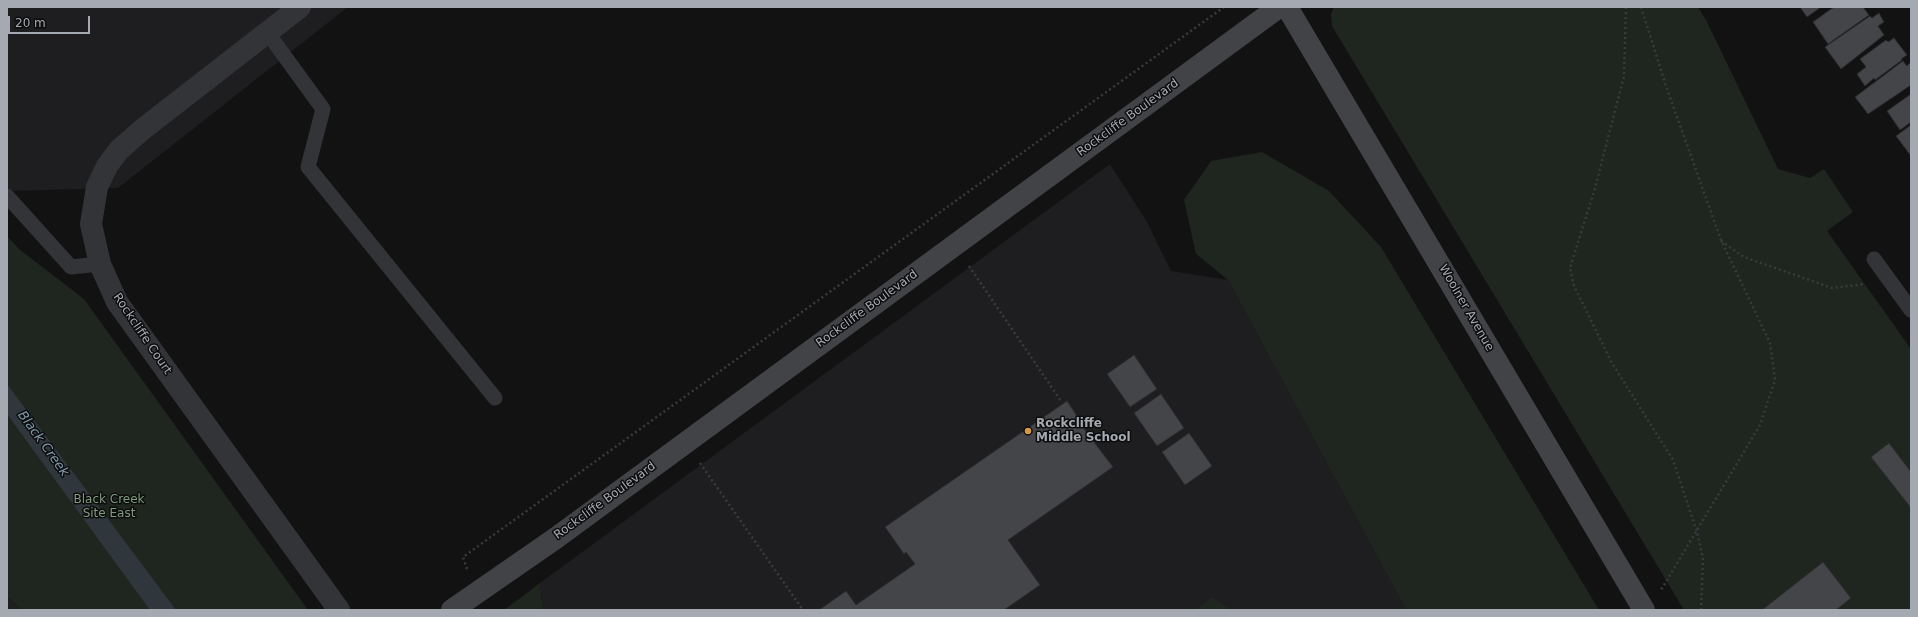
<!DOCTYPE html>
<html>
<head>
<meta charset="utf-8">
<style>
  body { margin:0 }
  #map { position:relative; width:1918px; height:617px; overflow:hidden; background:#121213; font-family:"DejaVu Sans",sans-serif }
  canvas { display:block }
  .frame { position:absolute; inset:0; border:8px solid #a5aab2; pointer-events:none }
  .scale { position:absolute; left:8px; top:16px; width:82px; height:18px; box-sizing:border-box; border:2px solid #a5aab2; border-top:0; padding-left:5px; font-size:12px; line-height:14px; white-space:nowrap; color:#a5aab2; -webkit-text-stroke:3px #0d0d0e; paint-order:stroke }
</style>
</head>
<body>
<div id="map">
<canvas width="1918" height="617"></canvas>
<div class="frame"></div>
<div class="scale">20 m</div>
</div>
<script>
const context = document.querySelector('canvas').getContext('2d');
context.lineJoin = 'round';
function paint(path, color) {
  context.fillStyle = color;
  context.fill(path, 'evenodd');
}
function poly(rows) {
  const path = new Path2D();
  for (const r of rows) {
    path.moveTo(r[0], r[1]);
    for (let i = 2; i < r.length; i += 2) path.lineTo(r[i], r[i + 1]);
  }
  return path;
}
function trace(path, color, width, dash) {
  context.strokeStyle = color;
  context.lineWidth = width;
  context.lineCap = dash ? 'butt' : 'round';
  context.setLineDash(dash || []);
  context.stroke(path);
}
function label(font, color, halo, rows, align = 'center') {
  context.font = font + ' "DejaVu Sans",sans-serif';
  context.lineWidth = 3;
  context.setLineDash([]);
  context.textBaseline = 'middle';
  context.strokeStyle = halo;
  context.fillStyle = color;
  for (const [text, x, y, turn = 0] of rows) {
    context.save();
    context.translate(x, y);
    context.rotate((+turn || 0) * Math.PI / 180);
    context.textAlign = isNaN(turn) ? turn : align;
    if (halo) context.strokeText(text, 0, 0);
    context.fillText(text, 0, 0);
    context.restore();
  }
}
const built = poly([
  [7,7,348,7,118,188,7,191],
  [1110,164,1147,222,1171,271,1228,280,1406,610,543,610,540,583],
  [7,596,22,610,7,610]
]);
const green = poly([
  [1334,7,1698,7,1706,20,1778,169,1810,178,1824,169,1853,212,1827,231,1911,349,1911,610,1684,610,1332,26,1331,14],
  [1262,152,1329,191,1381,247,1599,610,1406,610,1228,280,1196,254,1184,200,1211,161],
  [7,236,19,249,84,299,308,610,22,610,7,596],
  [540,583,543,610,504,610],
  [1212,597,1231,610,1195,610]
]);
const water = poly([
  [7,384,176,610,150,610,7,414]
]);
const building = poly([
  [1800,7,1821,7,1807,17,1800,7],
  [1834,7,1863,7,1869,15,1828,44,1813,22,1834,7],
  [1879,13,1884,22,1878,26,1884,35,1841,69,1825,47,1870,16,1872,18,1879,13],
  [1894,38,1907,55,1901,59,1902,60,1875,80,1874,78,1865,86,1857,74,1866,67,1860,59,1886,40,1888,42,1894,38],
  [1903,61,1907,66,1911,62,1911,85,1868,114,1855,97,1903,61],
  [1911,94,1911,122,1900,130,1887,111,1911,94],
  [1911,125,1911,156,1896,136,1911,125],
  [1134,355,1157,389,1130,407,1107,374,1134,355],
  [1161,394,1184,428,1157,446,1134,413,1161,394],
  [1067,401,1085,428,1084,429,1113,467,1008,540,1040,585,1004,610,819,610,846,591,856,605,915,564,906,552,904,554,885,527,1067,401],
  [1189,433,1212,466,1185,485,1162,452,1189,433],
  [1889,443,1911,472,1911,508,1871,457,1889,443],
  [1823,562,1851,598,1836,610,1762,610,1823,562]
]);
const path = poly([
  [1626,7,1624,76,1595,188,1570,268,1574,286,1612,363,1673,460,1697,532,1703,558,1701,610],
  [1641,7,1667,89,1721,240,1770,343,1775,380,1760,425,1661,590],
  [1721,241,1744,257,1832,288,1865,284],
  [969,266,1061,401],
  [700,463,803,610],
  [467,569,463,557,1224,7]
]);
const lane = poly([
  [267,32,323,109,308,167,495,398],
  [7,196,71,267,100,264],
  [1874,259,1911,310]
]);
const street = poly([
  [300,7,143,129,119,150,107,166,97,187,91,224,100,264,117,302,339,610]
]);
const secondary = poly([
  [1287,7,1644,610],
  [452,610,556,538,1279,7]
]);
const markers = [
  [1028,431,4,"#d99944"]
];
const streetNames = [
  ["Rockcliffe Boulevard",1128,118,-36],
  ["Woolner Avenue",1466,308,60],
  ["Rockcliffe Boulevard",867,309,-36],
  ["Rockcliffe Court",142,334,56],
  ["Rockcliffe Boulevard",605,501,-36]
];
const poiNames = [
  ["Rockcliffe",1036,424],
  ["Middle School",1036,438]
];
const parkNames = [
  ["Black Creek",109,500],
  ["Site East",109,514]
];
const waterNames = [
  ["Black Creek",43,444,54]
];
paint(built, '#1e1e20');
paint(green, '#1f251f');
paint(water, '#2f373c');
paint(building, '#444548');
trace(building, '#2c2c2f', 1);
trace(path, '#393b3e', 2.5, [2, 3]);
trace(lane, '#333437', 15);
trace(street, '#333437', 22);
trace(secondary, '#424347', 22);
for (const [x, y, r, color] of markers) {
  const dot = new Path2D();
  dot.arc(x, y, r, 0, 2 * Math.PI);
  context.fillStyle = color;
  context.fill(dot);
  trace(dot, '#0d0d0e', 1.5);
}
label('12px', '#a5aab2', '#0d0d0e', streetNames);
label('bold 12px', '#a5aab2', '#0d0d0e', poiNames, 'left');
label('12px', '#7f9b7e', '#0d0d0e', parkNames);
label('italic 13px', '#809aa9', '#0d0d0e', waterNames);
</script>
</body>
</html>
